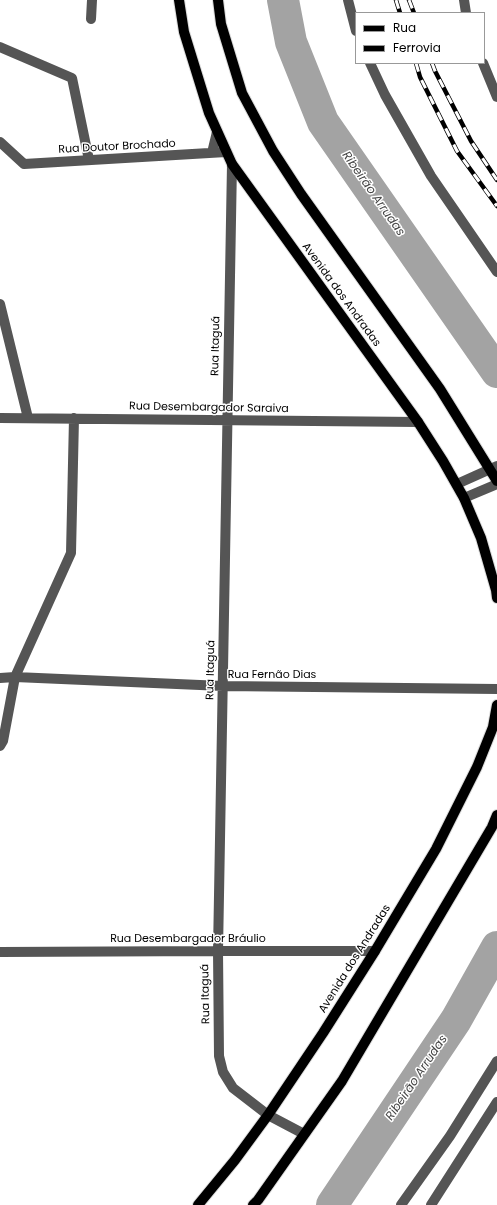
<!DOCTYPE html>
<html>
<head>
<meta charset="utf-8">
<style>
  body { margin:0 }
  #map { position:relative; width:497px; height:1205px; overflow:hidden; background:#fff; font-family:Poppins,sans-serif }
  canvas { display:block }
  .legend { position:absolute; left:355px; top:12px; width:130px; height:52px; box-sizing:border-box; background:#fff; border:1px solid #999; margin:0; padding:5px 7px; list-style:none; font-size:12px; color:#000 }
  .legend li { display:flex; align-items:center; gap:8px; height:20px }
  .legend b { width:20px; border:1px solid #999 }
</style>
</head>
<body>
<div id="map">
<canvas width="497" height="1205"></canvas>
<ul class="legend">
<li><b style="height:5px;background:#000"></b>Rua</li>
<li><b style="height:5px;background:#000"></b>Ferrovia</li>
</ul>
</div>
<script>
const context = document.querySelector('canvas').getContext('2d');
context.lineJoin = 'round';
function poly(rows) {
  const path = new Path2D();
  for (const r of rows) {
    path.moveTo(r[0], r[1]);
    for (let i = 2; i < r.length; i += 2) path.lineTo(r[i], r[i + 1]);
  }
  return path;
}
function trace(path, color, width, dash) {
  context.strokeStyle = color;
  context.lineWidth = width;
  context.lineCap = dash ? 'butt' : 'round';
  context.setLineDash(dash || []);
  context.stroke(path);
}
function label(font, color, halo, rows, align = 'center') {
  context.font = font + ' Poppins,sans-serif';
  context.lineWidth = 3;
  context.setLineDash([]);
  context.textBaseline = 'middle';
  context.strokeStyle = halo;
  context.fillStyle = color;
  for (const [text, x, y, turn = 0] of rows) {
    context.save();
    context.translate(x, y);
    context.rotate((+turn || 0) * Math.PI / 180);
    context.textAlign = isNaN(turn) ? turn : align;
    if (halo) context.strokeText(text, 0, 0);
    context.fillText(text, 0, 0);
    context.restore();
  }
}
const river = poly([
  [283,0,291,42,323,122,497,372],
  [332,1205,456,1020,497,947]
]);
const minor = poly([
  [348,0,356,31],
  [464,0,466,13],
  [91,19,92,0],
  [0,47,72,78,89,160],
  [370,63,385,95,431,176,497,272],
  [483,63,497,97],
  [0,142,24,164,226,152],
  [212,153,217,132],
  [232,164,218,951,219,1056,223,1072,233,1088,268,1115,304,1134],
  [0,304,28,418],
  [0,418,418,422],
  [457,484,497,466],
  [464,498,497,484],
  [0,678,15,677,223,686,497,689],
  [0,746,3,741,15,677,71,553,74,418],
  [0,952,218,951,375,951],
  [401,1205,450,1136,497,1061],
  [431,1205,497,1102]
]);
const major = poly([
  [179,0,184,32,209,113,232,164,418,422,443,461,464,498,481,538,496,590,497,598],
  [218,0,221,24,242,93,273,151,301,194,440,389,497,481],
  [198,1205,235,1160,268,1115,323,1033,375,951,436,849,477,767,493,727,497,705],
  [253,1205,258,1200,342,1081,492,827,497,815]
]);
const rail = poly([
  [396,0,400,13],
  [409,0,414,13],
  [416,63,420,77,457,151,497,206],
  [432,63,435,71,471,141,497,180]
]);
const streetNames = [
  ["Rua Doutor Brochado",117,147,-3],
  ["Avenida dos Andradas",341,295,54],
  ["Rua Itaguá",216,346,-89],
  ["Rua Desembargador Saraiva",209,408,1],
  ["Rua Itaguá",211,670,-89],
  ["Rua Fernão Dias",272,675],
  ["Rua Desembargador Bráulio",188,939],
  ["Avenida dos Andradas",355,959,-58],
  ["Rua Itaguá",206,994,-91]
];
const waterNames = [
  ["Ribeirão Arrudas",373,194,55],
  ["Ribeirão Arrudas",417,1078,-56]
];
trace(river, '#a3a3a3', 32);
trace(major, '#dbdbdb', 12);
trace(minor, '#555', 10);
trace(major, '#000', 10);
trace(rail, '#000', 4.5);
trace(rail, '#fff', 3, [9]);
label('11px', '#000', '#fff', streetNames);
label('italic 12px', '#444', '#fff', waterNames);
</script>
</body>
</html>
